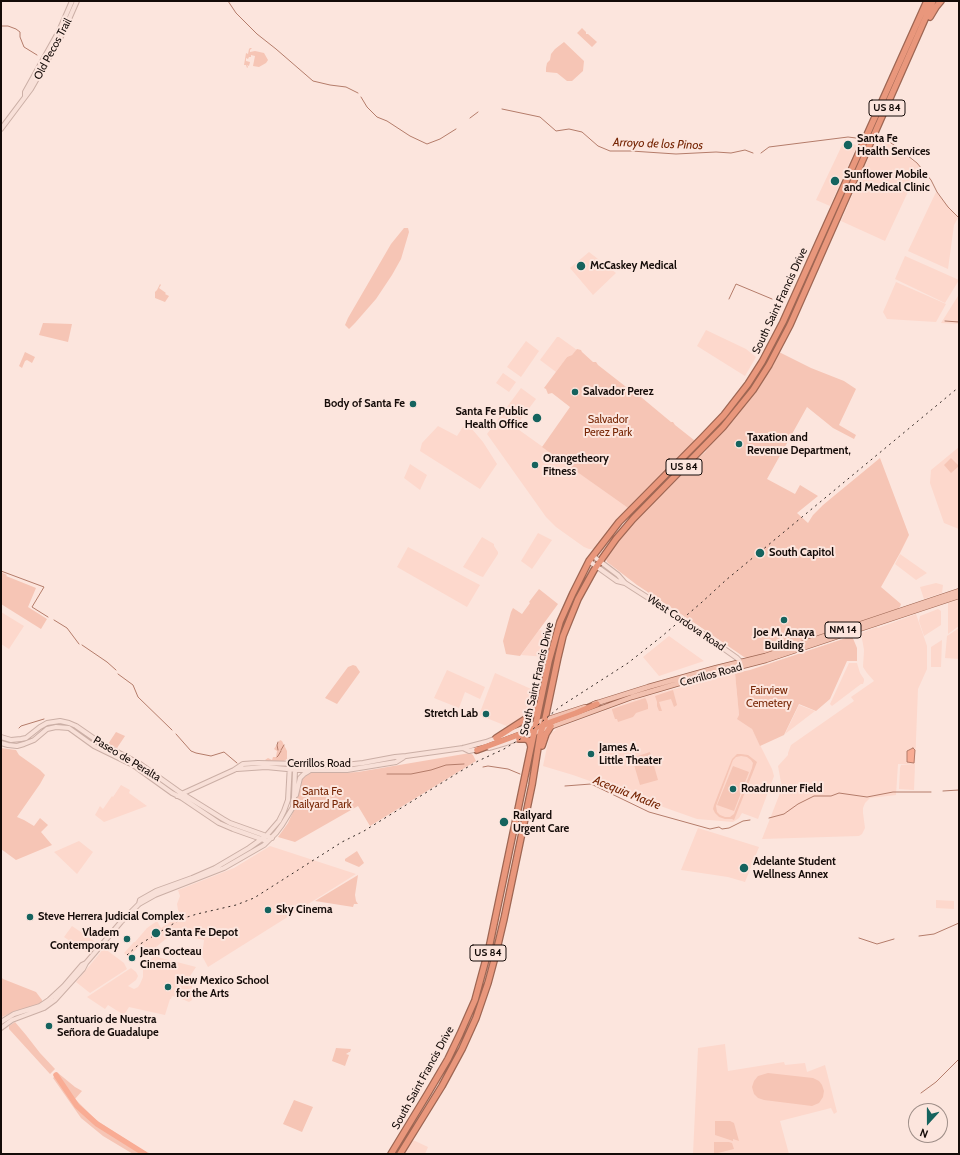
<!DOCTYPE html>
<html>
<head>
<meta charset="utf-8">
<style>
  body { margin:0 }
  #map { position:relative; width:960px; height:1155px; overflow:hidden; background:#fce5dd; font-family:Cabin,sans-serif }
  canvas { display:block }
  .frame { position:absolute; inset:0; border:2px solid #140b08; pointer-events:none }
  .north { position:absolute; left:908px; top:1103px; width:40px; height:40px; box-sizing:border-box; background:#fce5dd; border:1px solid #9f8e88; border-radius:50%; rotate:201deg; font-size:11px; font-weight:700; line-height:16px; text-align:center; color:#140b08 }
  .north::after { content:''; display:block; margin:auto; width:14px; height:18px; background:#15635e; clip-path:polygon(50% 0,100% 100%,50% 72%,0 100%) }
</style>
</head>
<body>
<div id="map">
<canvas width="960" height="1155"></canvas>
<div class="frame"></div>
<div class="north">N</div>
</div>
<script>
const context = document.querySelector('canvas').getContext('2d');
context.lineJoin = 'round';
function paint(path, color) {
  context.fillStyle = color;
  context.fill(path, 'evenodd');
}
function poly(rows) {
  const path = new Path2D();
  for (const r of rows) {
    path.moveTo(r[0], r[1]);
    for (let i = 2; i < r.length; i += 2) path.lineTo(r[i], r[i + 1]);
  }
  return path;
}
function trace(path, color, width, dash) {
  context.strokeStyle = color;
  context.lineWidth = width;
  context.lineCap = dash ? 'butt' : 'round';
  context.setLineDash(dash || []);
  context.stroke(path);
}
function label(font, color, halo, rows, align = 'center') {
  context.font = font + ' Cabin,sans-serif';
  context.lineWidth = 4;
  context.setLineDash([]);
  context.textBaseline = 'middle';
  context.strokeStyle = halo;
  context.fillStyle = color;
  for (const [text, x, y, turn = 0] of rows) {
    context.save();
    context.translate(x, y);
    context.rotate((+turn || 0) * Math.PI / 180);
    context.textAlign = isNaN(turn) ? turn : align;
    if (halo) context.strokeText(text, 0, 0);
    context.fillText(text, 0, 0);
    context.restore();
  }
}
const built = poly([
  [878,136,920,166,885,241,841,221],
  [845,139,857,146,830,206,816,200],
  [936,192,958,218,954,225,948,269,908,251],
  [589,252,616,273,593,295,570,268],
  [905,256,959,280,945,303,895,279],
  [896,282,946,304,936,322,887,319,883,312],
  [958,296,959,296,959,324,941,323],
  [706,330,746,349,756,357,745,376,697,346],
  [557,337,559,337,577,350,572,355,567,357,556,372,540,360],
  [526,341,539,351,521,377,507,367],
  [503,373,516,382,509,392,496,383],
  [521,388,536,399,515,427,628,508,596,547,593,549,589,549,584,547,556,527,546,517,487,434],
  [466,422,483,442,497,464,480,489,420,451,422,443,438,426,457,436],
  [959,447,959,529,944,523,930,483,931,470],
  [410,464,427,475,420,490,404,478],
  [538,533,552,540,532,569,521,561],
  [482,537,494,544,494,546,498,552,498,554,483,577,480,576,463,567],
  [408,547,480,585,467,607,397,567],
  [900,554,927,573,916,580,895,564],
  [936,583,943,585,942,593,924,599,920,587],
  [959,599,959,626,948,634,948,603],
  [938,609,941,611,941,625,924,636,919,621,920,616],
  [1,612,24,626,9,649,1,644],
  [916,614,927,646,927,669,918,689,915,765,898,764,896,795,870,798,865,803,863,808,863,813,865,828,862,834,859,836,762,839,782,788,778,766,788,755,788,753,791,745,854,701,851,697,874,681,867,673,863,667,864,650,861,633,877,627,878,628],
  [959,628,959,659,945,658,947,636],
  [539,630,553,633,546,657,521,655],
  [669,636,704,661,659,676,643,657],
  [942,640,941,667,931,667,931,647],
  [849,663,857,663,860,673,864,679,864,681,863,684,861,684,832,706,830,704],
  [447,670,485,687,480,699,465,692,459,708,434,698],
  [495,673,538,692,532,711,509,727,479,715],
  [735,673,739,715,752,729,772,769,774,776,758,819,742,813,739,818,733,822,697,819,573,775,543,766,550,733,556,730,555,729,612,708,644,697],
  [799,705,815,711,785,734],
  [901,765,915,765,914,790,899,789,900,768],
  [121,785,130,790,129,793,147,806,104,822,95,815,100,806,103,809,112,796,113,797],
  [698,828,759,847,745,882,728,877,681,870],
  [79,841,93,852,77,874,54,852],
  [270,846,356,874,208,967,202,956,204,940,182,935,178,938,173,933,150,952,140,945,129,957,124,953,134,942,135,942,147,928,157,921,161,928,181,915,178,910,177,904,180,896,178,890,234,868],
  [936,900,954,901,954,909,936,908],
  [72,926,97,943,89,954,64,937],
  [104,948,124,963,127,969,90,993,76,982],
  [154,956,196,967,190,976,190,979,192,980,192,1000,189,1002,182,999,183,997,177,995,176,997,172,996,171,999,170,999,165,1015,129,1007,124,1015,108,1005,105,1009,87,997,131,968,136,972,138,976,136,980,128,986,134,989,138,987,140,984,143,977,143,967],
  [725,1044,728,1071,784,1062,785,1065,805,1063,807,1072,825,1065,837,1112,834,1114,831,1108,780,1121,789,1154,693,1154,698,1048],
  [413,1140,428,1147,425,1154,404,1154]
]);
const green = poly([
  [582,28,586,32,586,34,588,34,597,42,592,47,577,33],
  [564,42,584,61,583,71,572,81,567,81,557,73,546,72,546,68,547,63,550,60,551,54,555,49],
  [250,48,252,48,250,50,250,52,255,51,264,53,268,60,266,63,259,67,253,66,255,56,251,55,251,57,249,57,248,59,246,58,246,61,250,62,249,66,247,65,248,67,247,68,246,65,244,65,246,53,248,54,249,49],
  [404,228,408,228,409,232,401,259,392,275,376,299,355,323,349,329,345,325,348,318,391,244],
  [160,284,161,285,159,288,166,293,165,294,169,296,165,302,155,298,155,292,157,290],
  [43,323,72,324,68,342,39,335],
  [577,349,581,350,582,352,593,362,596,362,598,365,639,397,641,397,671,422,673,422,675,425,694,440,694,444,644,495,653,501,677,476,705,452,779,352,811,368,844,381,856,389,839,425,856,435,854,439,833,428,807,407,767,479,795,494,800,485,818,496,797,513,808,523,813,515,823,505,880,458,909,535,900,553,881,587,901,604,900,607,897,609,769,652,748,658,744,657,699,626,637,585,607,562,605,556,639,514,628,508,542,447,570,407,552,393,548,394,546,389,544,388,567,357,572,355],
  [25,352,35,357,32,363,27,360,25,361,22,368,19,366],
  [951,458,959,466,951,473,944,465],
  [1,572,7,575,6,576,36,588,28,607,47,619,41,629,1,604],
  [539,589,558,604,520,656,506,654,503,641,511,612,513,608,522,614,530,603,529,602],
  [852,636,857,648,857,661,847,661,830,699,816,711,799,704,784,735,760,746,752,729,737,719,739,715,735,673,750,670],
  [353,665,356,666,360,672,337,704,325,698,348,667],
  [673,690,677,705,674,707,671,699,659,702,662,711,659,711,657,706,657,702,655,696],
  [645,698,646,699,648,705,648,709,636,713,633,717,618,722,617,719,615,719,612,710,612,709],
  [116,732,125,736,117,748,108,744],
  [280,740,282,741,287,751,287,759,284,761,282,762,266,761,265,760,268,758,272,760,273,757,276,757,277,751,274,749],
  [1,748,16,750,19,755,40,770,45,775,40,784,17,817,24,820,34,826,40,818,48,825,41,832,52,845,16,860,1,849],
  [650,752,658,780,640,785,632,758],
  [470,753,473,755,476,761,370,826,358,806,295,842,278,837,288,823,293,812,301,781,304,776,311,773,340,773,358,772],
  [737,754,741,754,748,755,757,762,734,820,732,819,725,819,719,817,715,813,713,809,714,805,732,759],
  [741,756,747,757,751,760,753,763,752,768,734,814,730,817,725,817,720,815,717,812,716,806,733,760,736,757],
  [733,766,749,772,734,811,717,805],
  [357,851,364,863,359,867,345,861,345,859],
  [358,875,355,895,356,901,358,904,354,904,353,907,315,901],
  [1,977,3,979,36,992,42,1000,42,1003,29,1008,15,1011,2,1017,1,1016],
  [15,1022,26,1035,40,1053,55,1069,50,1074,9,1029,9,1026],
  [336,1048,351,1049,350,1052,349,1052,346,1054,349,1055,345,1066,332,1061],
  [58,1073,75,1087,82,1091,75,1099,96,1120,144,1151,152,1154,133,1154,103,1136,81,1118,53,1078],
  [768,1073,813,1078,819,1081,822,1085,824,1091,823,1097,819,1103,812,1106,764,1100,758,1098,754,1094,752,1087,754,1081,758,1076],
  [294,1100,313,1107,302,1132,283,1124],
  [715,1121,730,1121,734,1123,739,1141,733,1139,733,1141,715,1135],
  [714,1142,729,1142,732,1143,734,1149,714,1154]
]);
const water = poly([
  [913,748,915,750,914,763,907,762,907,751,913,748]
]);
const stream = poly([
  [228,1,236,13,257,34,276,49,313,81,330,85,346,87,358,93],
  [1,26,8,26,16,29,20,32,20,37,24,47,37,55],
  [361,97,367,107,377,117,387,121,410,136,427,144,440,139,456,129],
  [502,109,540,117,556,131,569,129,582,132,598,146,610,151,631,151,676,154,716,152,731,153,745,150,753,153],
  [470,118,478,112],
  [879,135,894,145,917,163,931,180,937,192,948,207,959,218],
  [761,153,769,147,848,137,856,138],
  [729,299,736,284,772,299],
  [945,321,959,322],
  [1,571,44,587,32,607,48,617],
  [54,620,67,628,79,644],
  [82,645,107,662,116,670],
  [118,674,133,685,138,697,172,730],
  [19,728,21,726,44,719],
  [176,734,191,751,196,753,211,756,224,752,237,763],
  [278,750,277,745,278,742],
  [281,750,284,745],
  [277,757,278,756,281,751],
  [483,767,488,766,508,769,520,774],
  [387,774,411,774,431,770,446,765,464,764],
  [565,786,591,784,649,812,710,829,719,827,722,829,729,828,743,821,750,820],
  [943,791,959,790],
  [769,818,784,814,798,804,814,796,831,796,839,793,867,797,893,792,931,792],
  [919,936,934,934,959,923],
  [859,938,877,944,894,939],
  [921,1093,936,1082,959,1059]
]);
const river = poly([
  [56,1075,77,1106,97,1124,145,1154]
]);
const secondary = poly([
  [25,96,25,92,59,31,72,1],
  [1,129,31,89,63,33,77,1],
  [593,556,618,575,625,583,689,624,737,658,742,663],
  [589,561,617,581,625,583],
  [1,737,11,740,21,739,26,738,40,727,47,723,60,721,69,723,76,726,102,744,140,764,178,791,223,819,230,823,272,838],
  [1,743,8,745,17,746,24,744,34,740,47,729,56,727,69,728,94,746,133,765,172,793,182,798,219,823,233,829,267,841],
  [463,748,469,751,478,749],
  [489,748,506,743,534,733],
  [237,769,266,767,297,770,347,770,396,762,404,757],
  [296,795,300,778,304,774,309,771],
  [177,796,234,770,243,764,258,763,345,765,363,763,395,757,406,756,463,748,486,742,536,723],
  [139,904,140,900,156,891,192,878,215,868,249,848,266,836,279,821,284,811,288,800,290,764],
  [1,1022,14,1014,40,1006,49,1000,64,986,82,965,86,963],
  [1,1028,12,1020,44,1008,55,1000,83,969,86,963,121,922,139,904,155,895,224,868,264,845,276,833,282,825,293,807,294,797,295,770]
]);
const primary = poly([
  [594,704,648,687,716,668,765,656,959,591],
  [536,723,585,707],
  [534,733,632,697,700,677,766,660,959,596]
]);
const highway = poly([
  [930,17,936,7,941,1],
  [542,726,548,723,576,713,597,704],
  [496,738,533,714,538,706],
  [519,739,525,739,528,740,530,743,531,747],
  [542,746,546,734,551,726],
  [477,750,534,729,538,726],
  [391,1154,428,1093,448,1059,460,1034,475,1000,479,985,489,948,549,661,560,622,573,593,589,561,619,522,703,437,724,415,748,384,762,362,783,322,927,1],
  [400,1154,442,1086,462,1049,476,1018,488,983,495,957,504,919,532,785,540,735,545,719,558,657,563,636,578,599,594,570,616,539,633,519,723,427,753,390,769,365,790,325,933,1]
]);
const rail = poly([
  [127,955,137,946,181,919,197,914,236,905,254,898,342,842,364,831,461,771,478,761,504,749,522,738,561,706,628,663,661,637,701,603,726,580,959,387]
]);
const markers = [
  [848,145,5,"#15635e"],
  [835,181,5,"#15635e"],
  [581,266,5,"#15635e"],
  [575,392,4,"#15635e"],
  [413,404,4,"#15635e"],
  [537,418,5,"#15635e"],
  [739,444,4,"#15635e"],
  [535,465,4,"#15635e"],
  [760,553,5,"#15635e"],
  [784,620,4,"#15635e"],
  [486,714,4,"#15635e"],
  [591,754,4,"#15635e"],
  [733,789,4,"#15635e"],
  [504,822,5,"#15635e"],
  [744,868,5,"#15635e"],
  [268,910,4,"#15635e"],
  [30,917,4,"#15635e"],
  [156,933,5,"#15635e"],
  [127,939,4,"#15635e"],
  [132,958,4,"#15635e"],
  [168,987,4,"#15635e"],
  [49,1026,4,"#15635e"]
];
const shields = [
  [887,108,36],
  [684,467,36],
  [843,630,36],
  [488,953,36]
];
const shieldNames = [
  ["US 84",887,108],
  ["US 84",684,467],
  ["NM 14",843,630],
  ["US 84",488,953]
];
const streetNames = [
  ["Old Pecos Trail",53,49,-62],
  ["South Saint Francis Drive",780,301,-65],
  ["West Cordova Road",686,623,34],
  ["Cerrillos Road",711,675,-15],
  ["South Saint Francis Drive",537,679,-77],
  ["Paseo de Peralta",127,759,31],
  ["Cerrillos Road",319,764],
  ["South Saint Francis Drive",423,1078,-61]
];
const poiNames = [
  ["Santa Fe",857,139],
  ["Health Services",857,152],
  ["Sunflower Mobile",844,175],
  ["and Medical Clinic",844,188],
  ["McCaskey Medical",590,266],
  ["Salvador Perez",583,392],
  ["Body of Santa Fe",405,404,"right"],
  ["Santa Fe Public",528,412,"right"],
  ["Health Office",528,425,"right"],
  ["Taxation and",747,438],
  ["Revenue Department,",747,451],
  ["Orangetheory",543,459],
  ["Fitness",543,472],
  ["South Capitol",769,553],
  ["Joe M. Anaya",784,633,"center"],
  ["Building",784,646,"center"],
  ["Stretch Lab",478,714,"right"],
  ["James A.",599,748],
  ["Little Theater",599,761],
  ["Roadrunner Field",741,789],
  ["Railyard",513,816],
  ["Urgent Care",513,829],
  ["Adelante Student",753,862],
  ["Wellness Annex",753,875],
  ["Sky Cinema",276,910],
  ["Steve Herrera Judicial Complex",38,917],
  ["Vladem",119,933,"right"],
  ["Contemporary",119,946,"right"],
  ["Santa Fe Depot",165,933],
  ["Jean Cocteau",140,952],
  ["Cinema",140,965],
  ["New Mexico School",176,981],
  ["for the Arts",176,994],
  ["Santuario de Nuestra",57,1020],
  ["Señora de Guadalupe",57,1033]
];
const parkNames = [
  ["Salvador",608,420],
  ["Perez Park",608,433],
  ["Fairview",769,691],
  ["Cemetery",769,704],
  ["Santa Fe",322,792],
  ["Railyard Park",322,805]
];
const waterNames = [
  ["Arroyo de los Pinos",658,144,2],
  ["Acequia Madre",627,793,22]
];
paint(built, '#fdd8cc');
paint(green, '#f6c5b5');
paint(water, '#f9ac94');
trace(water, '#b47c6a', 1);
trace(stream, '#b47c6a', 1);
trace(river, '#f9ac94', 5.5);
trace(secondary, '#cbafa6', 6);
trace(primary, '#9e6653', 6);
trace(highway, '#9e6653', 8);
trace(secondary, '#f8e0d8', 4);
trace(primary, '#f2c1b0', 4.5);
trace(highway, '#e9977c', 5.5);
trace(rail, '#332824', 1, [2, 4]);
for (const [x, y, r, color] of markers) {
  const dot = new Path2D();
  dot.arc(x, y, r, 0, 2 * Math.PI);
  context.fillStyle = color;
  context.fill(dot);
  trace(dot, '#fce5dd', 1.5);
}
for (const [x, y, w] of shields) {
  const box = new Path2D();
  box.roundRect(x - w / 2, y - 8, w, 16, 3);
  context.fillStyle = '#fce5dd';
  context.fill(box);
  trace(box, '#140b08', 1);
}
label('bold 10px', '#140b08', null, shieldNames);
label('11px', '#140b08', '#fce5dd', streetNames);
label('bold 11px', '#140b08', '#fce5dd', poiNames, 'left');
label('11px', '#772605', '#fce5dd', parkNames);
label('italic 12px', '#762504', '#fce5dd', waterNames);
</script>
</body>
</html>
